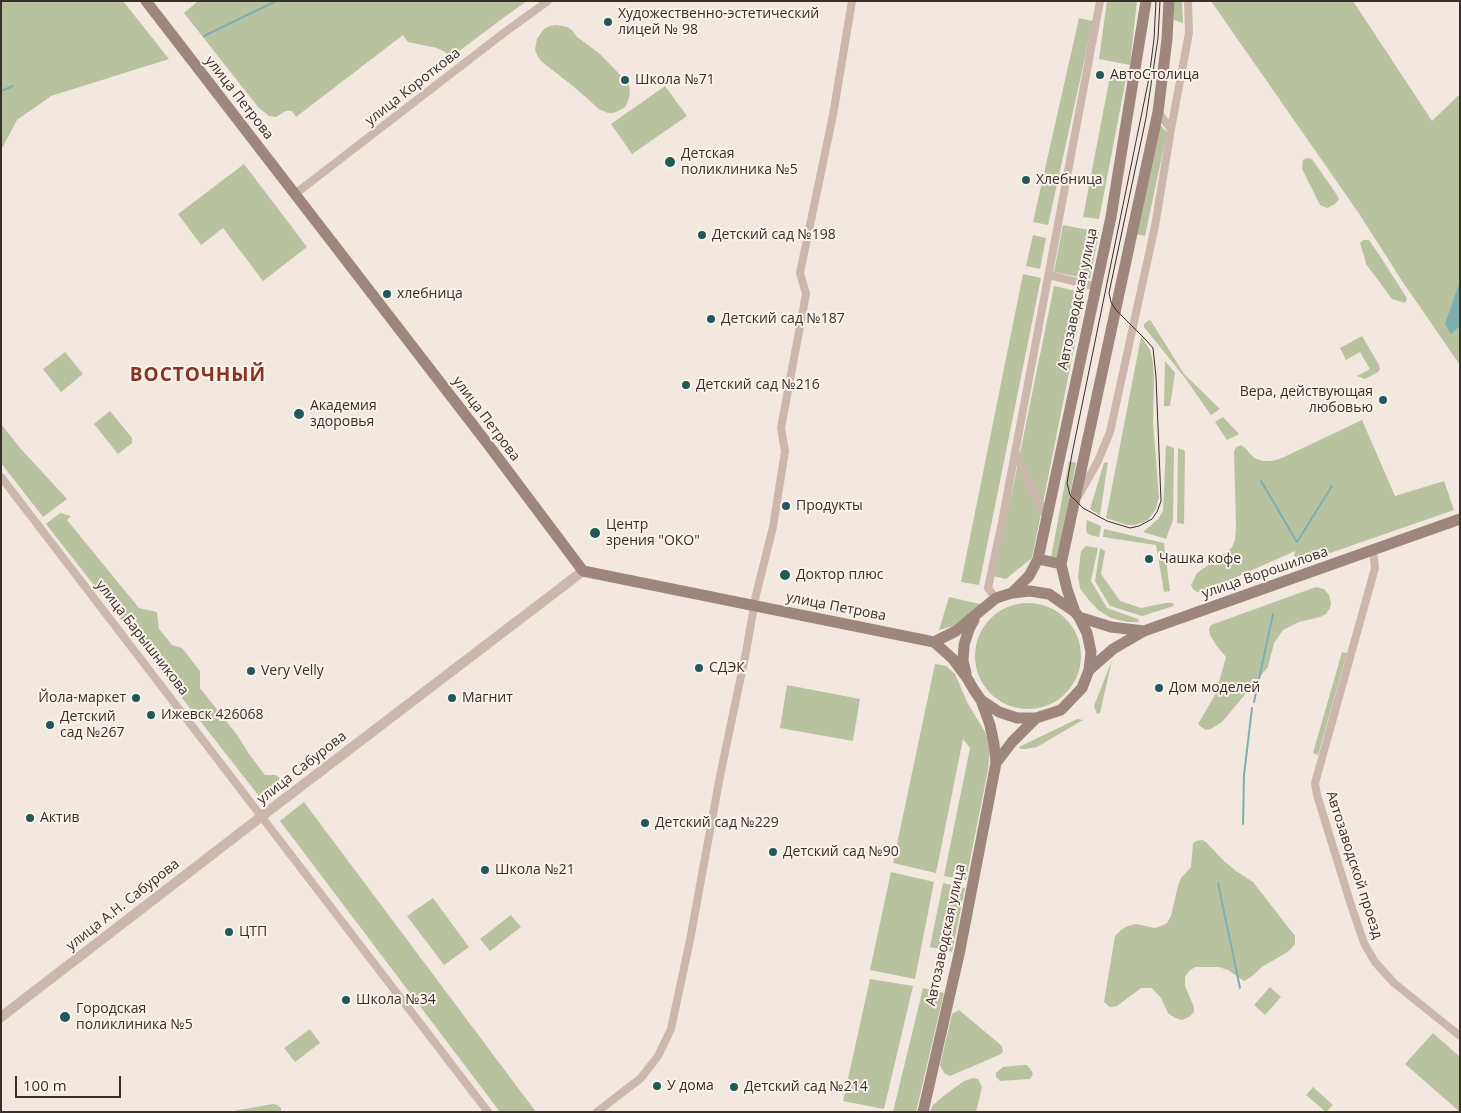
<!DOCTYPE html>
<html>
<head>
<meta charset="utf-8">
<style>
  body { margin:0 }
  #map { position:relative; width:1461px; height:1113px; overflow:hidden; background:#f2e8df; font-family:"Open Sans",sans-serif }
  canvas { display:block }
  .frame { position:absolute; inset:0; border:2px solid #382e2a; pointer-events:none }
  .scale { position:absolute; left:15px; top:1076px; width:106px; height:22px; box-sizing:border-box; border:2px solid #382e2a; border-top:0; padding-left:6px; font-size:15px; line-height:18px; white-space:nowrap; color:#382e2a; -webkit-text-stroke:4px #faf2eb; paint-order:stroke }
</style>
</head>
<body>
<div id="map">
<canvas width="1461" height="1113"></canvas>
<div class="frame"></div>
<div class="scale">100 m</div>
</div>
<script>
const context = document.querySelector('canvas').getContext('2d');
context.lineJoin = 'round';
function paint(path, color) {
  context.fillStyle = color;
  context.fill(path, 'evenodd');
}
function poly(rows) {
  const path = new Path2D();
  for (const r of rows) {
    if (r.length === 3) {
      path.moveTo(r[0] + r[2], r[1]);
      path.arc(r[0], r[1], r[2], 0, 2 * Math.PI);
      continue;
    }
    path.moveTo(r[0], r[1]);
    for (let i = 2; i < r.length; i += 2) path.lineTo(r[i], r[i + 1]);
  }
  return path;
}
function trace(path, color, width, dash) {
  context.strokeStyle = color;
  context.lineWidth = width;
  context.lineCap = dash ? 'butt' : 'round';
  context.setLineDash(dash || []);
  context.stroke(path);
}
function label(font, color, halo, rows, align = 'center') {
  context.font = font + ' "Open Sans",sans-serif';
  context.lineWidth = 4;
  context.setLineDash([]);
  context.textBaseline = 'middle';
  context.strokeStyle = halo;
  context.fillStyle = color;
  for (const [text, x, y, turn = 0] of rows) {
    context.save();
    context.translate(x, y);
    context.rotate((+turn || 0) * Math.PI / 180);
    context.textAlign = isNaN(turn) ? turn : align;
    if (halo) context.strokeText(text, 0, 0);
    context.fillText(text, 0, 0);
    context.restore();
  }
}
const green = poly([
  [1,1,123,1,169,59,51,96,17,120,1,150],
  [198,1,527,1,499,21,450,58,445,52,437,48,408,42,403,35,296,117,292,111,286,111,276,117,269,116,258,107,184,13],
  [1107,1,1137,1,1130,65,1099,59],
  [1173,1,1182,1,1183,23,1174,20],
  [1211,1,1353,1,1432,121,1460,94,1460,365,1402,281,1360,215],
  [1079,18,1093,21,1048,225,1033,222],
  [557,25,567,27,572,30,576,36,600,54,625,80,629,85,630,94,627,104,624,108,614,113,608,113,599,109,573,86,542,62,538,57,535,50,537,39,544,29,550,26],
  [1111,71,1127,74,1099,219,1083,217],
  [665,86,687,116,632,154,611,124],
  [1160,125,1167,132,1145,236,1136,234],
  [1307,158,1312,159,1335,192,1339,199,1335,204,1327,208,1320,205,1302,169,1303,160],
  [244,164,307,247,263,281,223,228,201,245,178,214],
  [1063,225,1099,232,1090,279,1054,272],
  [1033,235,1046,238,1040,269,1026,266],
  [1363,240,1369,240,1380,256,1405,295,1407,299,1405,303,1392,299,1366,264,1365,259,1360,243],
  [1023,274,1041,278,979,585,961,582],
  [1054,286,1085,293,1032,558,1006,579,993,576,1015,478],
  [1149,320,1151,321,1184,374,1220,409,1211,415,1185,378,1144,327,1144,324],
  [1362,336,1379,365,1380,369,1378,372,1365,379,1357,376,1370,369,1360,352,1346,360,1340,348],
  [1141,337,1150,350,1153,363,1154,381,1153,422,1159,497,1156,509,1148,520,1135,525,1127,525,1106,518],
  [65,352,83,374,61,392,43,369],
  [1165,361,1175,373,1170,406,1164,406],
  [110,411,132,438,132,443,118,454,94,424],
  [1223,417,1239,434,1227,440,1215,422],
  [1362,420,1395,496,1444,481,1454,510,1307,561,1294,556,1295,551,1203,592,1197,592,1193,589,1191,585,1197,573,1227,552,1232,547,1235,540,1236,525,1234,452,1236,447,1241,445,1245,448,1254,458,1263,461,1272,461,1282,458],
  [1,424,21,449,67,499,43,517,1,463],
  [1166,445,1174,448,1173,520,1166,539,1143,532,1158,519,1163,511],
  [1178,448,1185,451,1184,524,1177,523],
  [1069,461,1076,463,1058,558,1051,558],
  [1108,462,1100,515,1090,509,1104,463],
  [60,513,71,516,67,520,139,608,157,612,159,629,172,645,182,648,200,671,200,688,238,736,249,754,265,775,276,775,284,782,262,800,46,524],
  [1087,520,1101,526,1099,537,1090,535,1087,533,1086,529],
  [1104,529,1164,543,1170,591,1164,592,1156,545,1103,537],
  [1086,546,1098,548,1091,581,1107,608,1138,619,1139,622,1127,622,1111,618,1098,610,1088,599,1080,588,1078,576,1081,551],
  [1100,548,1105,551,1101,574,1120,601,1141,608,1166,603,1173,603,1174,606,1142,616,1110,606,1095,581],
  [1316,587,1324,589,1329,595,1331,603,1330,608,1326,614,1320,617,1299,622,1283,630,1274,643,1268,667,1257,680,1222,722,1211,729,1206,730,1201,727,1198,724,1216,693,1226,657,1216,645,1210,635,1209,629,1211,625],
  [949,597,980,604,974,612,953,626,939,630],
  [1028,656,53],
  [1342,652,1347,653,1318,755,1313,753],
  [1112,660,1100,713,1097,714,1094,706],
  [935,664,946,666,955,674,968,704,985,732,989,742,989,759,988,770,966,880,944,876,970,748,963,739,936,873,893,863],
  [787,685,860,699,853,741,780,728],
  [1077,719,1083,720,1037,747,1025,749,1021,749,1019,747],
  [304,802,536,1112,500,1112,280,821],
  [1202,840,1206,842,1224,861,1236,871,1253,882,1295,936,1295,944,1289,951,1262,967,1251,977,1244,981,1228,970,1219,967,1195,967,1189,971,1185,977,1185,986,1194,1007,1194,1012,1189,1017,1182,1020,1175,1018,1168,1013,1161,998,1152,988,1141,988,1117,1006,1110,1007,1104,1002,1115,936,1121,930,1128,926,1136,924,1155,928,1161,926,1167,923,1171,916,1178,886,1181,878,1191,867,1193,843,1196,841],
  [891,872,934,882,915,979,870,970],
  [943,883,965,888,952,952,930,947],
  [433,898,469,947,444,965,407,916],
  [511,915,521,927,490,951,480,939],
  [870,979,913,986,884,1109,843,1101],
  [1270,987,1281,997,1265,1015,1254,1005],
  [923,988,944,993,916,1112,893,1112],
  [959,1010,1002,1046,1003,1052,999,1055,950,1076,944,1073,940,1065,952,1014],
  [310,1029,320,1043,295,1062,284,1048],
  [1433,1033,1460,1057,1460,1112,1405,1064],
  [1024,1065,1027,1065,1031,1070,1033,1074,1030,1079,1000,1081,996,1077,996,1073,1003,1067],
  [973,1078,978,1079,982,1087,976,1112,930,1112,933,1105,946,1094,964,1081],
  [1313,1087,1333,1105,1326,1112,1306,1095],
  [273,1104,277,1105,281,1108,281,1112,228,1112]
]);
const water = poly([
  [1460,281,1460,326,1451,334,1445,324]
]);
const stream = poly([
  [204,36,276,1],
  [1,91,13,86],
  [1261,481,1297,542,1332,486],
  [1254,702,1273,614],
  [1243,824,1244,775,1252,708],
  [1218,883,1240,988]
]);
const minor = poly([
  [1171,129,1189,33,1188,1],
  [295,194,505,32,548,1],
  [1049,275,1097,287],
  [1015,452,1046,516],
  [1,477,488,1112],
  [1079,495,1098,461,1110,432,1155,226,1171,129,1158,112],
  [1373,550,1375,568,1315,783,1317,795,1351,905,1364,943,1375,962,1394,983,1460,1036],
  [996,598,988,588,1002,522,1100,1],
  [597,1112,641,1078,658,1056,671,1029,690,940,720,776,746,652,756,595,773,527,785,451,781,428,806,294,800,273,833,115,852,1]
]);
const tertiary = poly([
  [1,1017,262,816,583,571]
]);
const secondary = poly([
  [146,1,487,443,583,571,934,642],
  [1038,559,1061,564],
  [1030,591,1049,594,1075,612,1079,617,1087,633,1091,652,1089,670,1082,688,1061,710,1036,718,1017,718,999,712,981,700,974,690,967,678,953,659,934,642,956,631,996,598,1012,593,1030,591],
  [1012,593,1029,576,1038,559,1111,217,1146,1],
  [1075,612,1067,589,1061,564,1158,112,1167,39,1169,1],
  [1079,617,1111,627,1144,631,1460,519],
  [1089,670,1113,649,1144,631],
  [966,673,963,661,964,645,969,629,974,620],
  [996,763,1012,742,1036,718],
  [923,1112,960,950,996,763,994,744,990,725,981,700]
]);
const tram = poly([
  [1156,1,1154,39,1149,78,1072,454,1067,483,1070,495,1083,508,1107,521,1130,528,1139,526,1152,519,1157,512,1161,501,1156,377,1153,348,1146,340,1116,310,1111,302,1109,293,1146,118,1158,38,1160,1]
]);
const markers = [
  [608,22,5,"#20595a"],
  [1100,75,5,"#20595a"],
  [625,80,5,"#20595a"],
  [670,162,6,"#20595a"],
  [1026,180,5,"#20595a"],
  [702,235,5,"#20595a"],
  [387,294,5,"#20595a"],
  [711,319,5,"#20595a"],
  [686,385,5,"#20595a"],
  [1383,400,5,"#20595a"],
  [299,414,6,"#20595a"],
  [786,506,5,"#20595a"],
  [595,533,6,"#20595a"],
  [1149,559,5,"#20595a"],
  [785,575,6,"#20595a"],
  [699,668,5,"#20595a"],
  [251,671,5,"#20595a"],
  [1159,688,5,"#20595a"],
  [136,698,5,"#20595a"],
  [452,698,5,"#20595a"],
  [151,715,5,"#20595a"],
  [50,725,5,"#20595a"],
  [30,818,5,"#20595a"],
  [645,823,5,"#20595a"],
  [773,852,5,"#20595a"],
  [485,870,5,"#20595a"],
  [229,932,5,"#20595a"],
  [346,1000,5,"#20595a"],
  [65,1017,6,"#20595a"],
  [657,1086,5,"#20595a"],
  [734,1087,5,"#20595a"]
];
const poiNames = [
  ["Художественно-эстетический",618,14],
  ["лицей № 98",618,30],
  ["АвтоСтолица",1110,75],
  ["Школа №71",635,80],
  ["Детская",681,154],
  ["поликлиника №5",681,170],
  ["Хлебница",1036,180],
  ["Детский сад №198",712,235],
  ["хлебница",397,294],
  ["Детский сад №187",721,319],
  ["Детский сад №216",696,385],
  ["Вера, действующая",1373,392,"right"],
  ["любовью",1373,408,"right"],
  ["Академия",310,406],
  ["здоровья",310,422],
  ["Продукты",796,506],
  ["Центр",606,525],
  ["зрения \"ОКО\"",606,541],
  ["Чашка кофе",1159,559],
  ["Доктор плюс",796,575],
  ["СДЭК",709,668],
  ["Very Velly",261,671],
  ["Дом моделей",1169,688],
  ["Йола-маркет",126,698,"right"],
  ["Магнит",462,698],
  ["Ижевск 426068",161,715],
  ["Детский",60,717],
  ["сад №267",60,733],
  ["Актив",40,818],
  ["Детский сад №229",655,823],
  ["Детский сад №90",783,852],
  ["Школа №21",495,870],
  ["ЦТП",239,932],
  ["Школа №34",356,1000],
  ["Городская",76,1009],
  ["поликлиника №5",76,1025],
  ["У дома",667,1086],
  ["Детский сад №214",744,1087]
];
const streetNames = [
  ["улица Короткова",413,87,-38],
  ["улица Петрова",239,98,52],
  ["Автозаводская улица",1078,299,-78],
  ["улица Петрова",486,419,53],
  ["улица Ворошилова",1265,573,-19],
  ["улица Петрова",836,607,11],
  ["улица Барышникова",142,638,52],
  ["улица Сабурова",302,768,-38],
  ["Автозаводской проезд",1354,865,72],
  ["улица А.Н. Сабурова",123,905,-38],
  ["Автозаводская улица",946,935,-78]
];
const districtNames = [
  ["ВОСТОЧНЫЙ",198,376]
];
paint(green, '#b8c29f');
paint(water, '#7eafae');
trace(stream, '#7eafae', 2);
trace(minor, '#cbb7ab', 8);
trace(tertiary, '#cbb7ab', 10);
trace(secondary, '#9e867c', 11);
trace(tram, '#382e2a', 1);
for (const [x, y, r, color] of markers) {
  const dot = new Path2D();
  dot.arc(x, y, r, 0, 2 * Math.PI);
  context.fillStyle = color;
  context.fill(dot);
  trace(dot, '#faf2eb', 2);
}
label('14px', '#382e2a', '#faf2eb', poiNames, 'left');
label('14px', '#382e2a', '#faf2eb', streetNames);
context.letterSpacing = '1px';
label('bold 19px', '#863524', '#faf2eb', districtNames);
context.letterSpacing = '0px';
</script>
</body>
</html>
